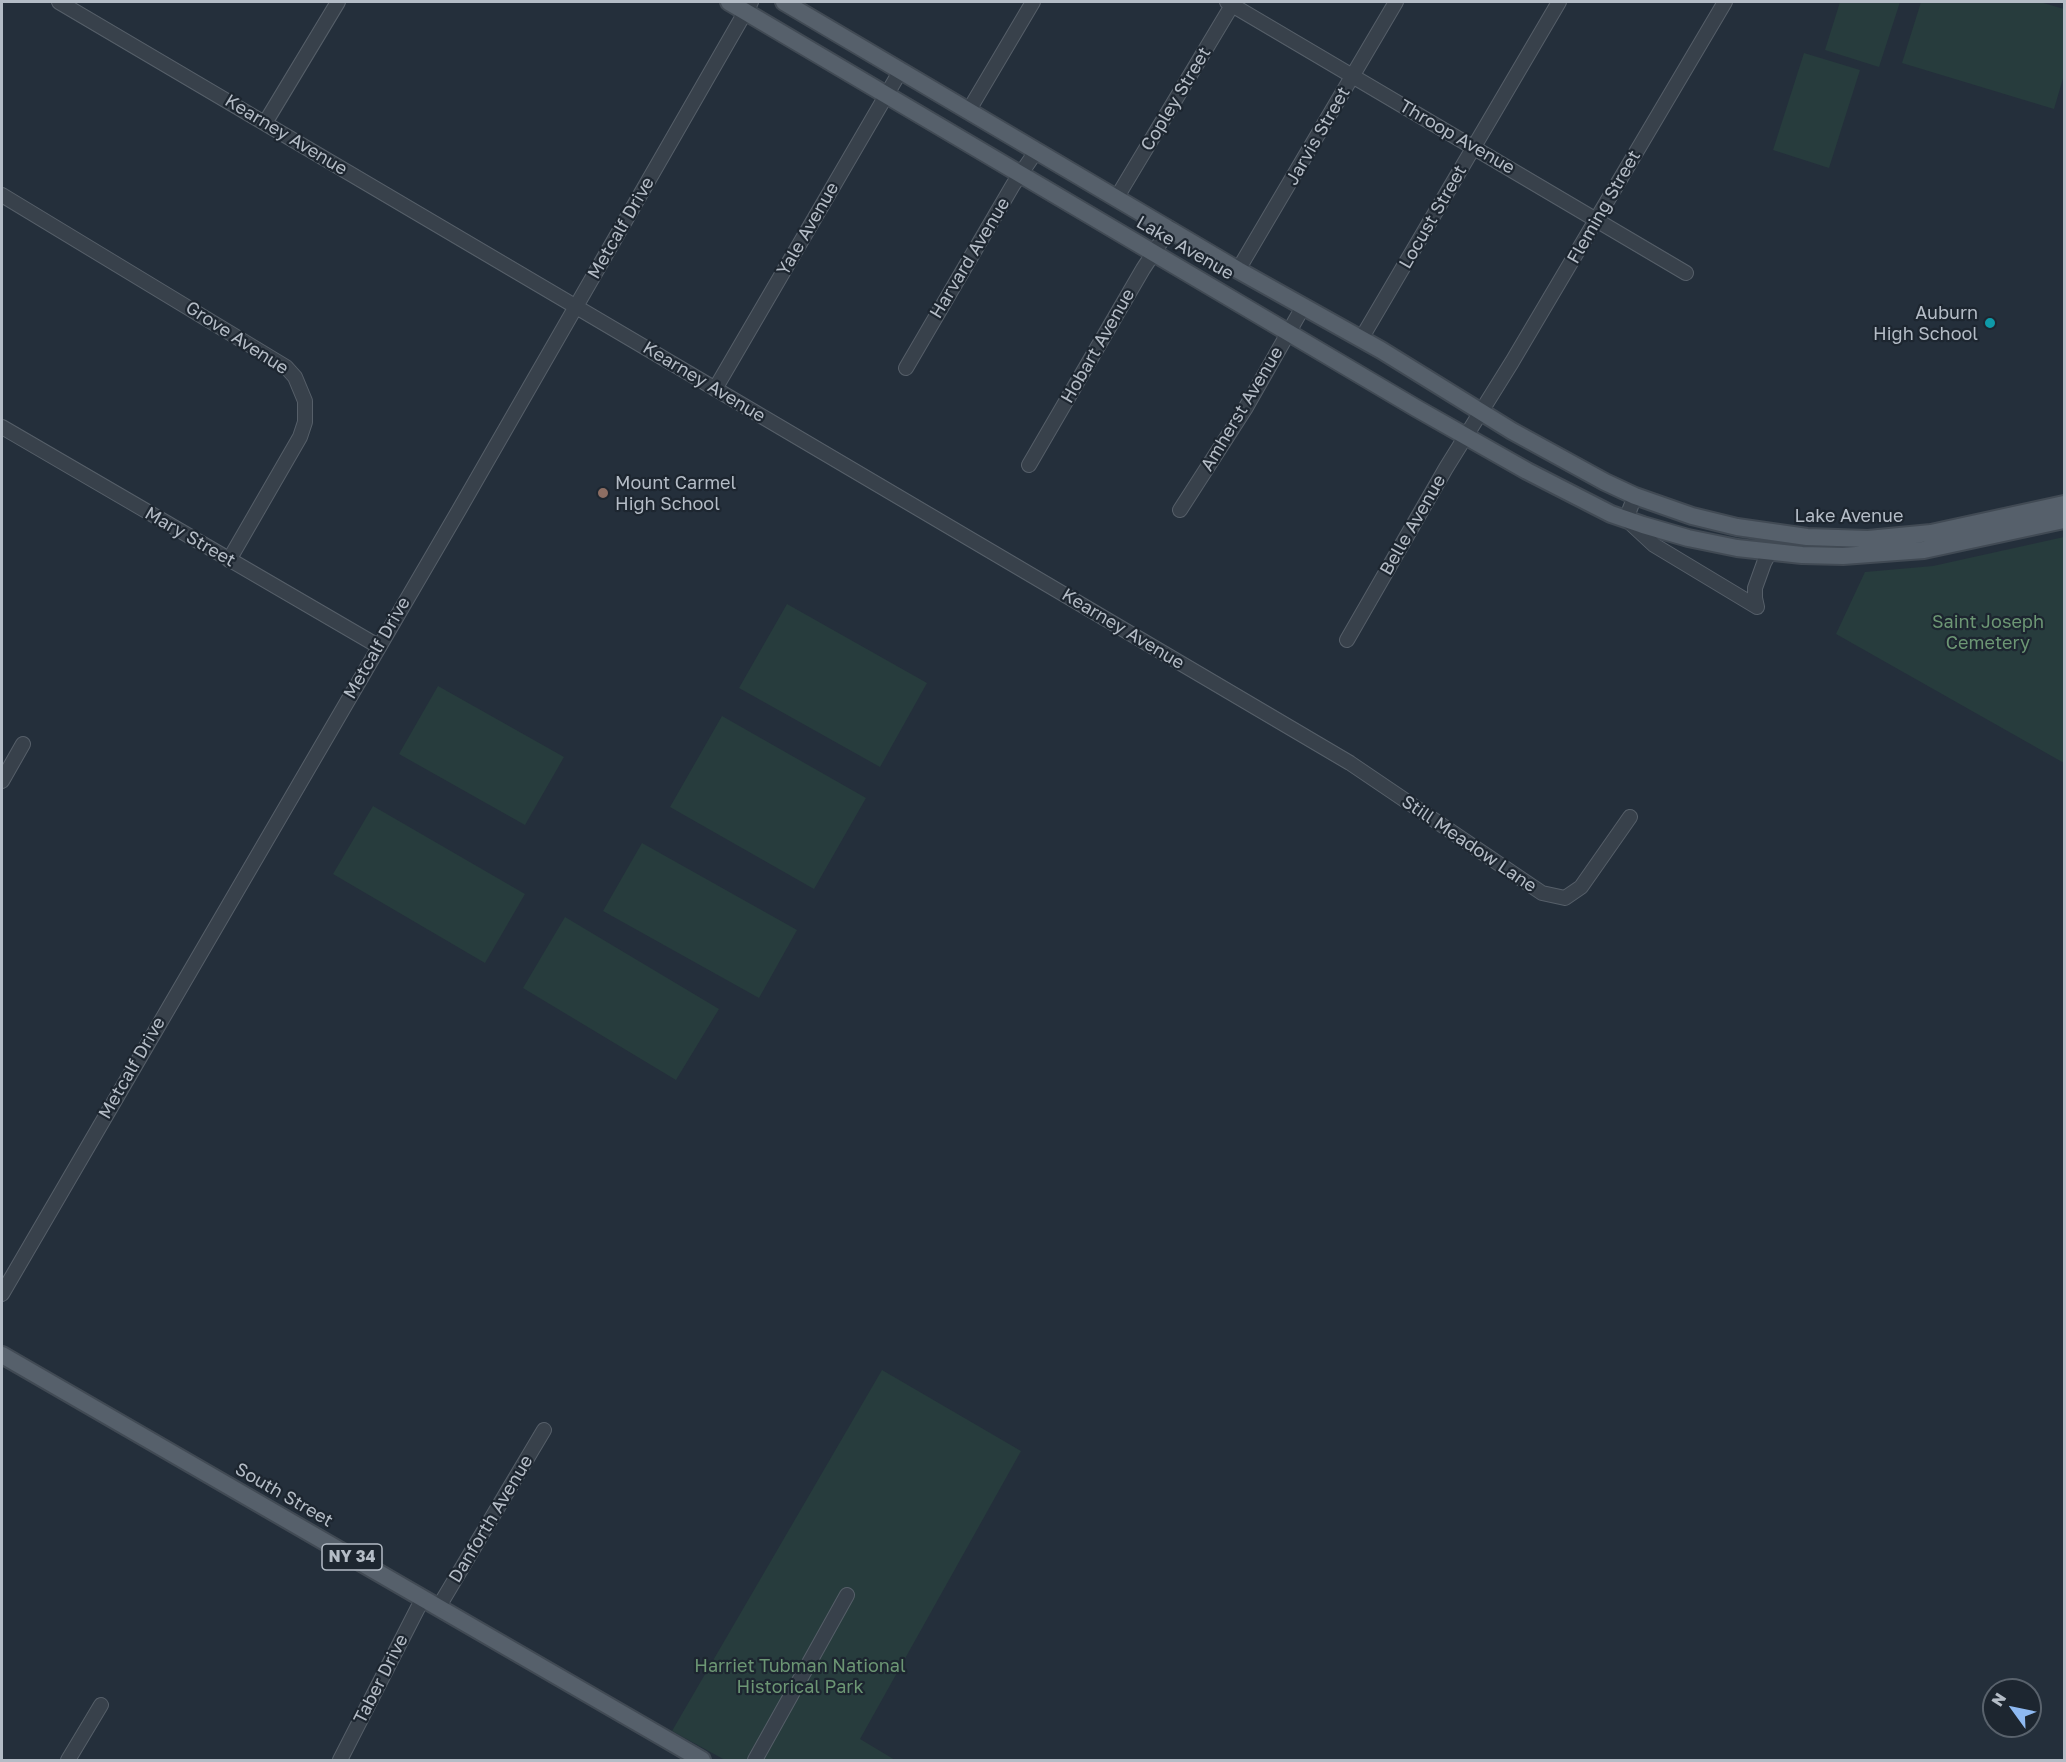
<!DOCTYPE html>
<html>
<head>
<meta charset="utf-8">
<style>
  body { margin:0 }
  #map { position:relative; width:2066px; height:1762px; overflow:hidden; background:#242f3b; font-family:"Golos Text",sans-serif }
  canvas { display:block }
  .frame { position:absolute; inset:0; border:3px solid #b4bcc6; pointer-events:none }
  .north { position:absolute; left:1982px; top:1678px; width:60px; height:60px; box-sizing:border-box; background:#1d2630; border:2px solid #59626c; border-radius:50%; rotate:303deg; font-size:16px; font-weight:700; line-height:24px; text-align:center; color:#b4bcc6 }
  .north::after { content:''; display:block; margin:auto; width:21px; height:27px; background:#8eb9f1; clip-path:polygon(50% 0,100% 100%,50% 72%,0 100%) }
</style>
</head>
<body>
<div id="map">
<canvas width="2066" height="1762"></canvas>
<div class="frame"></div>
<div class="north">N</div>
</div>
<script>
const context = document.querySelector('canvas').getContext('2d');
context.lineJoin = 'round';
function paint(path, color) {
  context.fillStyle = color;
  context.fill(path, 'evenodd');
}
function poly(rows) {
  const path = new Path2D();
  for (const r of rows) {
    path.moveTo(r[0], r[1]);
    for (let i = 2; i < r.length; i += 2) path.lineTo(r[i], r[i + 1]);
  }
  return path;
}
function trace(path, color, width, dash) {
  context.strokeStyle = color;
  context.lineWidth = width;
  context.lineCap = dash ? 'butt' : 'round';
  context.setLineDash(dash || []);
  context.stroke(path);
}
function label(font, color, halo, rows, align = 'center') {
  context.font = font + ' "Golos Text",sans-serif';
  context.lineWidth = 4.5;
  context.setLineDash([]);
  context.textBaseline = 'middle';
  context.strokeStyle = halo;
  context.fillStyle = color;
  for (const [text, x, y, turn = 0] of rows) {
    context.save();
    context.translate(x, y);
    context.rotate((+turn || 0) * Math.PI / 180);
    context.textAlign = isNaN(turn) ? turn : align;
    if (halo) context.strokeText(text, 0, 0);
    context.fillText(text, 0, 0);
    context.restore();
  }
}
const green = poly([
  [1840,2,1900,2,1879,67,1825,50],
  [1921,2,2040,2,2064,9,2064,75,2054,109,1902,63],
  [1804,53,1860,70,1829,168,1773,150],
  [2064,537,2064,763,1836,634,1865,572,1933,566],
  [787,604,927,683,880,767,739,688],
  [438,686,564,757,525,825,399,754],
  [722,716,866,798,814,889,670,807],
  [373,806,525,894,485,963,333,874],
  [642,843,797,930,759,998,603,911],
  [565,917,719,1009,676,1080,523,988],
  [882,1370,1021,1451,860,1739,895,1760,725,1760,672,1731]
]);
const minor = poly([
  [59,2,1350,763,1542,893,1565,898,1581,887,1630,817],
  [1227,2,1686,273],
  [969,110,1033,2],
  [265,123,338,2],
  [2,195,286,367,295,377,305,401,305,422,300,437,229,560],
  [1117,197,1234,2],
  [1238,270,1396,2],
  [1361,339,1559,2],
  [906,368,1013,185,1037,150],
  [715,389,901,70],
  [2,427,378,646],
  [1029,465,1143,269,1170,228],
  [1635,496,1626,519,1654,545,1757,607],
  [1180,510,1245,409,1303,307],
  [1757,607,1755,598,1755,588,1764,563,1770,552],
  [1347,640,1446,468,1512,362,1725,2],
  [2,781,23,744],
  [2,1294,459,510,751,2],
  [438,1608,544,1430],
  [68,1760,101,1705],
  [340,1760,423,1598],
  [755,1760,847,1595]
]);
const major = poly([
  [729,2,1416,408,1527,471,1611,514,1643,525,1688,538,1737,548,1802,555,1843,556,1924,550,2064,520],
  [784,2,1238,270,1381,350,1512,431,1605,482,1635,496,1692,516,1737,527,1807,537,1868,539,1931,533,2064,504],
  [2,1355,702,1760]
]);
const markers = [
  [1990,323,6,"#0f9aa8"],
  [603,493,6,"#8d6e63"]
];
const shields = [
  [352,1557,60]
];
const shieldNames = [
  ["NY 34",352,1557]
];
const streetNames = [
  ["Copley Street",1176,99,-59],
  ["Kearney Avenue",286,135,31],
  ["Jarvis Street",1318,136,-60],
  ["Throop Avenue",1457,137,30],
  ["Fleming Street",1604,207,-60],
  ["Locust Street",1433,217,-60],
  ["Metcalf Drive",621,228,-60],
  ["Yale Avenue",808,229,-60],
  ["Lake Avenue",1185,248,30],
  ["Harvard Avenue",970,258,-59],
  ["Grove Avenue",237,338,33],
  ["Hobart Avenue",1098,346,-60],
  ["Kearney Avenue",704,382,31],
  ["Amherst Avenue",1242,409,-59],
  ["Lake Avenue",1849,516],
  ["Belle Avenue",1413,525,-60],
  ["Mary Street",190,537,30],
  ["Kearney Avenue",1123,629,31],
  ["Metcalf Drive",377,648,-60],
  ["Still Meadow Lane",1469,844,34],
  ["Metcalf Drive",132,1068,-60],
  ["South Street",284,1495,30],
  ["Danforth Avenue",491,1519,-59],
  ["Taber Drive",381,1679,-63]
];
const poiNames = [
  ["Auburn",1978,313],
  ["High School",1978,334],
  ["Mount Carmel",615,483,"left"],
  ["High School",615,504,"left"]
];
const parkNames = [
  ["Saint Joseph",1988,622],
  ["Cemetery",1988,643],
  ["Harriet Tubman National",800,1666],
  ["Historical Park",800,1687]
];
paint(green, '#273c3d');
trace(minor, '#565f69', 16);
trace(major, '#414a54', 20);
trace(minor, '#38414b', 14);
trace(major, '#56606b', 16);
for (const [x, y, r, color] of markers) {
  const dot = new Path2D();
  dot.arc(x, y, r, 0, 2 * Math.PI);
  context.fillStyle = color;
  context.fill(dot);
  trace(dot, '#1d2630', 2);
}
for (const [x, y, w] of shields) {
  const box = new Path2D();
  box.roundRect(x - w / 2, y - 13, w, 26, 4.5);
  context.fillStyle = '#1d2630';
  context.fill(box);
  trace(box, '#b4bcc6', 1.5);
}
label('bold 16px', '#b4bcc6', null, shieldNames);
label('18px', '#b4bcc6', '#1d2630', streetNames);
label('18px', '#b4bcc6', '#1d2630', poiNames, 'right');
label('18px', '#6c9674', '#1d2630', parkNames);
</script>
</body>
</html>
